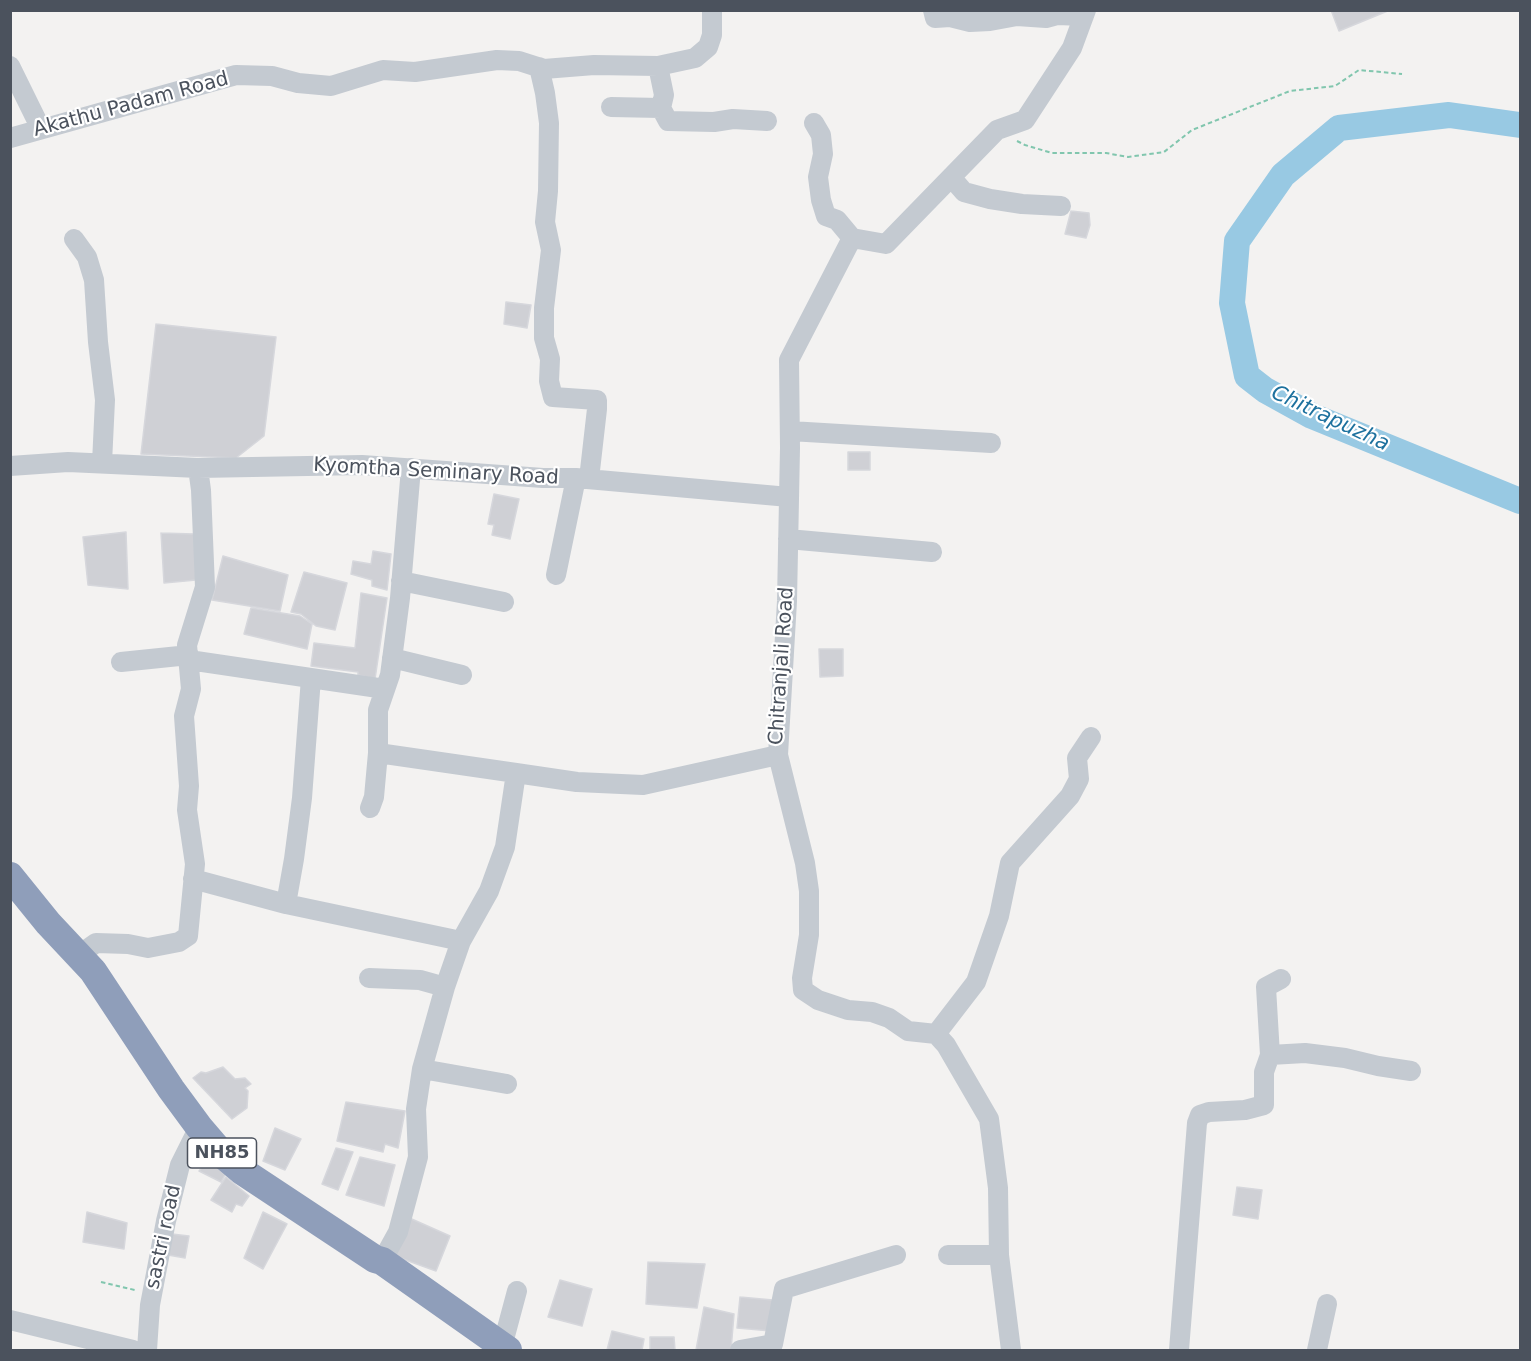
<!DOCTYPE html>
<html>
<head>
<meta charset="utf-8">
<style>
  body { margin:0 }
  #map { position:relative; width:1531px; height:1361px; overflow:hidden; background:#f3f2f1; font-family:"DejaVu Sans",sans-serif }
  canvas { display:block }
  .frame { position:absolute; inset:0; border:12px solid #4b525d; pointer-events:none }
</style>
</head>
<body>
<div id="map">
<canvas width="1531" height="1361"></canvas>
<div class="frame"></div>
</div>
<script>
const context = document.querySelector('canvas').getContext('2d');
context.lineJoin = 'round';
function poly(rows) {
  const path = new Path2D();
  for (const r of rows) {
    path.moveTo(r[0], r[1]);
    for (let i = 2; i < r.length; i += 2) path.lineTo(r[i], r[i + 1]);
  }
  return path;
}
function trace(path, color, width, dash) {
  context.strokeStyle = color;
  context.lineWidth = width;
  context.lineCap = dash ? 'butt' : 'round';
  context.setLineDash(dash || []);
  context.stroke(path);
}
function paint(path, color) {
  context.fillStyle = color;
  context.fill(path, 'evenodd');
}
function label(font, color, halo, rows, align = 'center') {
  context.font = font + ' "DejaVu Sans",sans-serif';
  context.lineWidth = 4.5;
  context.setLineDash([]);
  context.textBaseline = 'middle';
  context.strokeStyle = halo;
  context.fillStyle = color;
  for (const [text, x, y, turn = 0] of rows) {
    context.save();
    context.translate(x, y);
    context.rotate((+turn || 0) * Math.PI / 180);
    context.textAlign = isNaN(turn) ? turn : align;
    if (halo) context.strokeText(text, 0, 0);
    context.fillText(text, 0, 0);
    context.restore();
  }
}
const river = poly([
  [1520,125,1449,115,1339,128,1283,175,1237,241,1232,303,1247,376,1265,390,1312,416,1520,501]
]);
const building = poly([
  [1331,10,1390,10,1339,31,1331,10],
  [1071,211,1089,213,1090,225,1086,238,1065,234,1071,211],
  [506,302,531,305,527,328,504,324,506,302],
  [156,324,276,337,264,436,236,458,141,454,156,324],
  [848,452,870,452,870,470,848,470,848,452],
  [494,494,519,499,510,539,492,535,494,525,488,524,494,494],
  [126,532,128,589,88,585,83,537,126,532],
  [161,533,194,534,196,580,164,583,161,533],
  [373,551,391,554,387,590,372,586,372,580,351,574,353,561,371,564,373,551],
  [223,556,288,575,280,611,212,600,223,556],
  [304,572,347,583,335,630,316,626,301,614,291,612,304,572],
  [361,593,387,598,375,679,358,675,358,672,311,666,314,643,355,648,361,593],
  [251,608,300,616,312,624,307,649,244,634,251,608],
  [819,649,843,649,843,676,820,677,819,649],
  [223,1067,235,1079,245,1078,251,1084,245,1088,248,1091,247,1108,232,1119,193,1078,201,1072,206,1073,223,1067],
  [346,1102,405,1111,398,1148,385,1144,383,1152,337,1141,346,1102],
  [275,1128,301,1139,285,1170,263,1161,275,1128],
  [336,1148,353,1152,338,1190,322,1184,336,1148],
  [360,1157,395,1165,384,1206,346,1195,360,1157],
  [209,1159,225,1175,221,1182,199,1171,209,1159],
  [226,1177,249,1196,242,1206,236,1204,232,1212,211,1200,226,1177],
  [1237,1187,1262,1190,1258,1219,1233,1215,1237,1187],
  [87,1212,127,1223,124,1249,83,1242,87,1212],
  [263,1212,287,1224,263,1269,244,1258,263,1212],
  [405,1216,450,1236,436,1271,392,1255,405,1216],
  [172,1234,189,1236,185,1258,168,1255,172,1234],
  [648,1262,705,1264,697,1308,646,1304,648,1262],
  [560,1280,592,1289,582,1326,548,1317,560,1280],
  [740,1297,773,1300,771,1331,737,1328,740,1297],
  [704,1307,734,1314,731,1350,696,1350,704,1307],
  [612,1331,644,1339,642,1350,607,1350,612,1331],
  [650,1337,674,1337,675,1350,650,1350,650,1337]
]);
const path = poly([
  [1017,141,1025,145,1052,153,1106,153,1128,157,1164,152,1192,130,1290,91,1335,86,1359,70,1402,74],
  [101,1282,135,1290]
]);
const minor = poly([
  [933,10,935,18,950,17,970,22,990,21,1017,16,1046,18,1057,15,1084,16],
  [10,66,41,129],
  [658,66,664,95,661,108,668,121,714,122,733,119,767,121],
  [539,67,545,93,549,123,548,191,545,222,551,250,544,308,544,338,550,359,549,381,553,397,597,400,597,409,589,479],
  [611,107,661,108],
  [814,123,821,135,823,154,818,177,821,200,826,216,837,220,852,238],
  [10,138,236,75,272,76,298,83,331,86,383,70,415,72,497,60,519,61,544,69,594,65,658,66,695,58,708,47,712,35,712,10],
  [951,177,964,192,990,199,1022,204,1061,206],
  [74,239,87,257,94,280,98,342,105,400,102,463],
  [790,431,991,443],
  [10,466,68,462,198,468,362,465,543,478,576,478,789,497],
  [411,468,400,598,390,675,378,710,378,753,516,773],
  [788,539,932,552],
  [556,575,576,478],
  [401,581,504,602],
  [392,658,462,675],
  [189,660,385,689],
  [121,662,189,655],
  [778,755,805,863,809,891,809,935,802,978,803,990,818,1000,848,1010,872,1012,889,1018,908,1031,936,1034,946,1045,989,1119,998,1188,999,1255,1011,1350],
  [370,808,374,797,378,753],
  [193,879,286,904,294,859,302,798,311,678],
  [286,904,461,941],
  [79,955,96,943,128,944,148,948,179,942,188,936,195,864,187,810,189,786,184,716,191,689,187,645,205,587,201,490,198,468],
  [369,978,420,980,445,987],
  [936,1034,976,982,999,916,1010,863,1070,796,1079,779,1077,758,1091,737],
  [1270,1055,1266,987,1281,979],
  [422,1069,507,1084],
  [948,1255,999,1255],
  [382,1261,398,1232,418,1157,416,1109,422,1069,445,987,461,941,489,891,505,847,516,773,577,782,643,785,778,755,787,601,790,448,789,360,852,238,886,244,997,130,1025,120,1072,48,1086,10],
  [10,1320,133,1350],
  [502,1347,517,1291],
  [147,1350,150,1305,166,1221,180,1165,199,1127],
  [740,1350,773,1344,784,1289,896,1255],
  [1179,1350,1197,1123,1200,1115,1209,1112,1245,1110,1264,1105,1264,1072,1270,1055,1305,1053,1345,1058,1378,1066,1411,1071],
  [1317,1350,1327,1304]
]);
const highway = poly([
  [10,876,48,923,93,971,171,1089,199,1127,223,1155,242,1171,375,1259,382,1261,508,1350]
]);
const shields = [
  [222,1153,69]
];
const shieldNames = [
  ["NH85",222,1153]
];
const streetNames = [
  ["Akathu Padam Road",131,105,-15],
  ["Kyomtha Seminary Road",436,472,3],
  ["Chitranjali Road",782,666,-86],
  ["sastri road",164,1237,-78]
];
const waterNames = [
  ["Chitrapuzha",1330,419,25]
];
trace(river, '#98c9e3', 26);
paint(building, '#cfd0d5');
trace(building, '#d6d7dc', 1.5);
trace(path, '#81c6ae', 2, [4.5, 3]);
trace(minor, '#c4cad1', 20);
trace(highway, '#8f9eba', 28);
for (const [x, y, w] of shields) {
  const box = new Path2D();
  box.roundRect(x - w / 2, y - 15, w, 30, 4.5);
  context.fillStyle = '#fff';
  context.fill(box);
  trace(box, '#4b525d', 1.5);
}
label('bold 18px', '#4b525d', null, shieldNames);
label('20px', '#4b525d', '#fff', streetNames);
label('italic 21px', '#1d719e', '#fff', waterNames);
</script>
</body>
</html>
